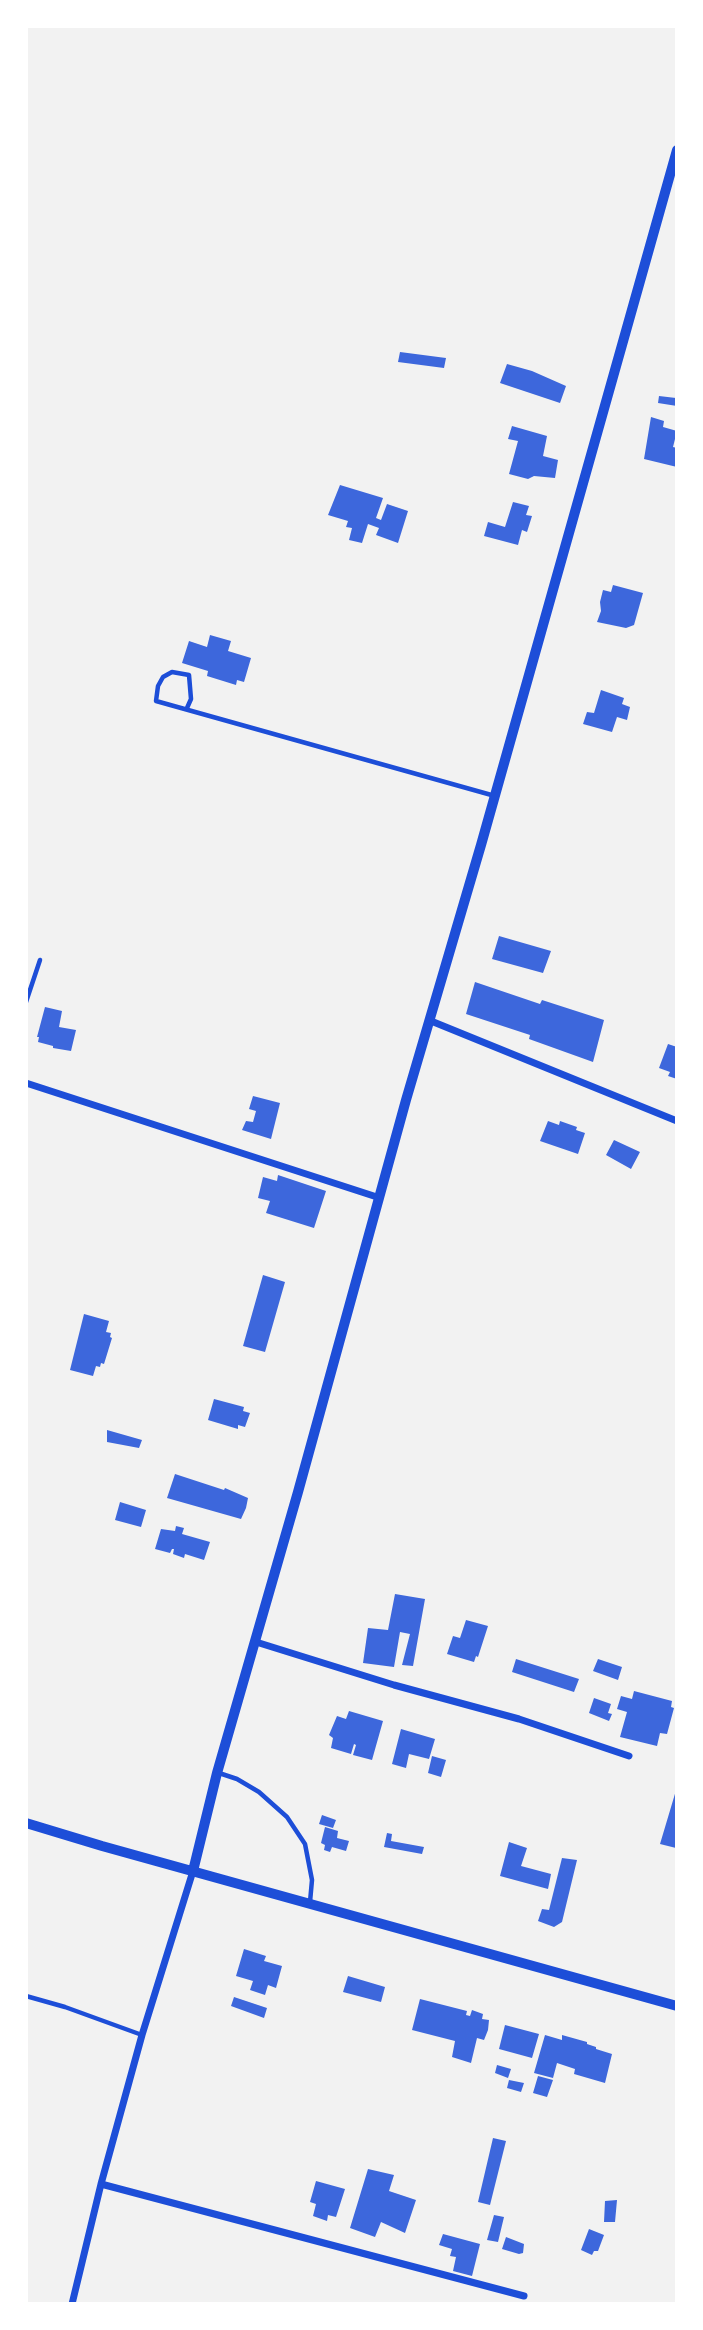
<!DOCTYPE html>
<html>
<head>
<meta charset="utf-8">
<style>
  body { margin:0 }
  #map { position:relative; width:703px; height:2330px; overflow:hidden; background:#f2f2f2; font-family:"DejaVu Sans",sans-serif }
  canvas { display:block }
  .frame { position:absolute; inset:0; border:28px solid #fff; pointer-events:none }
</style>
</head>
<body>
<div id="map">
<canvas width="703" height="2330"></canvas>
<div class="frame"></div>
</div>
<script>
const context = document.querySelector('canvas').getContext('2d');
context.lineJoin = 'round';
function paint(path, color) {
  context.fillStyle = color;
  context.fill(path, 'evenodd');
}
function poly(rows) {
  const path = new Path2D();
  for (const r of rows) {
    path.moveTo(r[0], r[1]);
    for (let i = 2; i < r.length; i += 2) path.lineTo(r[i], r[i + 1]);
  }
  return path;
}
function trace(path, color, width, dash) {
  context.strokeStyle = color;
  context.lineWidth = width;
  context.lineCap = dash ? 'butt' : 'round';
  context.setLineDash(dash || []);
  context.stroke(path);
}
const building = poly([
  [400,352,446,358,444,368,398,362],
  [507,364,532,371,566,386,560,403,500,383],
  [659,396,676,398,677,406,658,403],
  [651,417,664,421,663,427,677,431,673,447,677,448,677,467,644,459],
  [512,426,547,436,543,456,558,460,555,478,534,476,528,479,509,474,518,441,508,439],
  [340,485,383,498,376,518,381,520,387,504,408,511,398,543,376,535,379,528,368,524,362,543,349,540,352,528,346,527,348,521,328,515],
  [513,502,529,506,526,515,532,516,527,532,522,530,518,545,484,536,488,522,505,527],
  [613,585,643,593,634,625,626,628,597,622,601,611,600,602,603,590,611,592],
  [210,635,231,641,228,651,251,658,244,682,237,680,236,685,207,676,208,671,182,663,189,641,207,647],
  [601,690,624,698,622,704,630,707,627,720,617,717,612,732,583,724,587,712,594,713],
  [499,936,551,951,543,973,492,959],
  [475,982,540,1004,542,1000,604,1020,593,1062,529,1039,530,1035,466,1014],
  [45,1007,62,1011,59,1027,76,1030,71,1051,53,1048,53,1046,38,1042,39,1037,37,1037],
  [668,1044,677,1047,677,1079,668,1076,670,1072,659,1068],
  [253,1096,280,1103,271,1139,242,1130,246,1121,253,1122,256,1111,249,1109],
  [548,1121,559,1125,560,1121,577,1127,576,1130,585,1133,578,1154,540,1141],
  [614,1140,640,1152,631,1169,606,1155],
  [278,1175,326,1191,314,1228,266,1213,270,1201,258,1198,263,1177,277,1181],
  [263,1275,285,1282,265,1352,243,1346],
  [84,1314,109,1321,106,1332,111,1333,110,1337,112,1338,104,1364,101,1363,100,1367,96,1366,93,1376,70,1370],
  [214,1399,244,1407,243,1411,250,1413,245,1427,238,1425,238,1429,208,1420],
  [107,1430,142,1440,139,1448,107,1442],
  [175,1474,224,1490,225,1488,248,1498,246,1508,241,1519,167,1498],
  [120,1502,146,1510,141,1527,115,1520],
  [176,1526,184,1528,182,1534,210,1542,204,1560,185,1554,184,1558,173,1554,174,1549,172,1549,170,1553,155,1549,161,1529,175,1531],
  [395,1594,425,1599,413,1666,402,1665,410,1634,400,1632,394,1667,363,1663,368,1628,388,1630],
  [466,1620,488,1626,478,1657,476,1656,474,1662,447,1654,453,1636,460,1638],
  [516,1659,579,1679,574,1692,512,1672],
  [598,1659,622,1667,618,1680,593,1671],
  [634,1691,672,1701,671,1707,674,1708,667,1734,660,1733,657,1746,620,1737,627,1712,617,1709,621,1696,632,1699],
  [594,1698,611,1704,608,1713,612,1714,609,1721,589,1713],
  [349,1711,383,1721,372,1760,353,1755,356,1745,354,1744,351,1754,331,1748,333,1738,329,1735,337,1716,346,1719],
  [401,1729,435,1739,429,1759,409,1754,406,1768,392,1764],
  [432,1756,446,1760,441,1777,428,1773],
  [677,1787,677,1844,676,1848,660,1844],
  [322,1815,336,1820,333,1828,319,1824],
  [325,1827,338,1831,337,1838,349,1841,346,1851,332,1847,330,1852,324,1850,325,1845,321,1843],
  [387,1833,392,1834,391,1841,424,1847,422,1854,384,1847],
  [509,1842,527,1848,521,1866,551,1874,548,1889,500,1876],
  [562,1858,577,1860,562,1922,554,1927,538,1921,542,1909,549,1910],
  [244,1949,266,1956,264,1961,282,1966,276,1988,268,1985,265,1995,250,1990,253,1981,236,1976],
  [348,1976,385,1987,381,2002,343,1992],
  [234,1997,267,2008,264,2018,231,2006],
  [420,1999,467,2011,466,2015,470,2016,472,2010,483,2014,482,2019,489,2020,488,2030,484,2040,477,2038,471,2063,452,2057,455,2041,412,2030],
  [505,2025,539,2034,532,2058,499,2049],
  [545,2035,562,2040,562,2035,587,2042,587,2044,596,2047,596,2049,612,2054,605,2083,574,2074,575,2069,557,2063,553,2078,534,2073],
  [497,2065,511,2069,508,2078,495,2073],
  [538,2076,553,2080,547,2097,533,2093],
  [509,2080,524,2083,521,2092,507,2088],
  [493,2138,506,2141,490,2205,478,2202],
  [368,2169,394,2175,389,2191,416,2200,405,2233,381,2222,375,2237,350,2228],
  [316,2181,345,2189,336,2217,328,2215,327,2221,313,2216,316,2204,310,2202],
  [617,2200,615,2222,604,2222,605,2201],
  [494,2215,504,2217,498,2242,487,2240],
  [589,2229,604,2235,598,2251,594,2251,592,2255,581,2250],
  [443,2234,480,2244,472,2276,453,2271,456,2257,450,2256,452,2249,439,2245],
  [506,2237,524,2244,523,2253,519,2254,502,2249]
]);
const service = poly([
  [187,708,191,699,189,675,172,672,163,677,158,686,156,701,495,796],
  [26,1002,40,960],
  [219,1773,237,1779,259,1792,287,1817,305,1844,312,1880,310,1902],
  [26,1996,65,2007,142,2035]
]);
const minor = poly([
  [431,1021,677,1121],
  [26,1083,380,1198],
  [256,1642,394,1685,519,1719,629,1756],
  [101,2184,524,2296],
  [72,2304,101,2184,142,2035,193,1871]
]);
const tertiary = poly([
  [26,1823,102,1846,677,2006],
  [193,1871,217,1773,298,1492,406,1100,481,845,677,150]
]);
paint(building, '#3d67dc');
trace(service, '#1d4ed8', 4.5);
trace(minor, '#1d4ed8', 7);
trace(tertiary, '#1d4ed8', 10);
</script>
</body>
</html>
